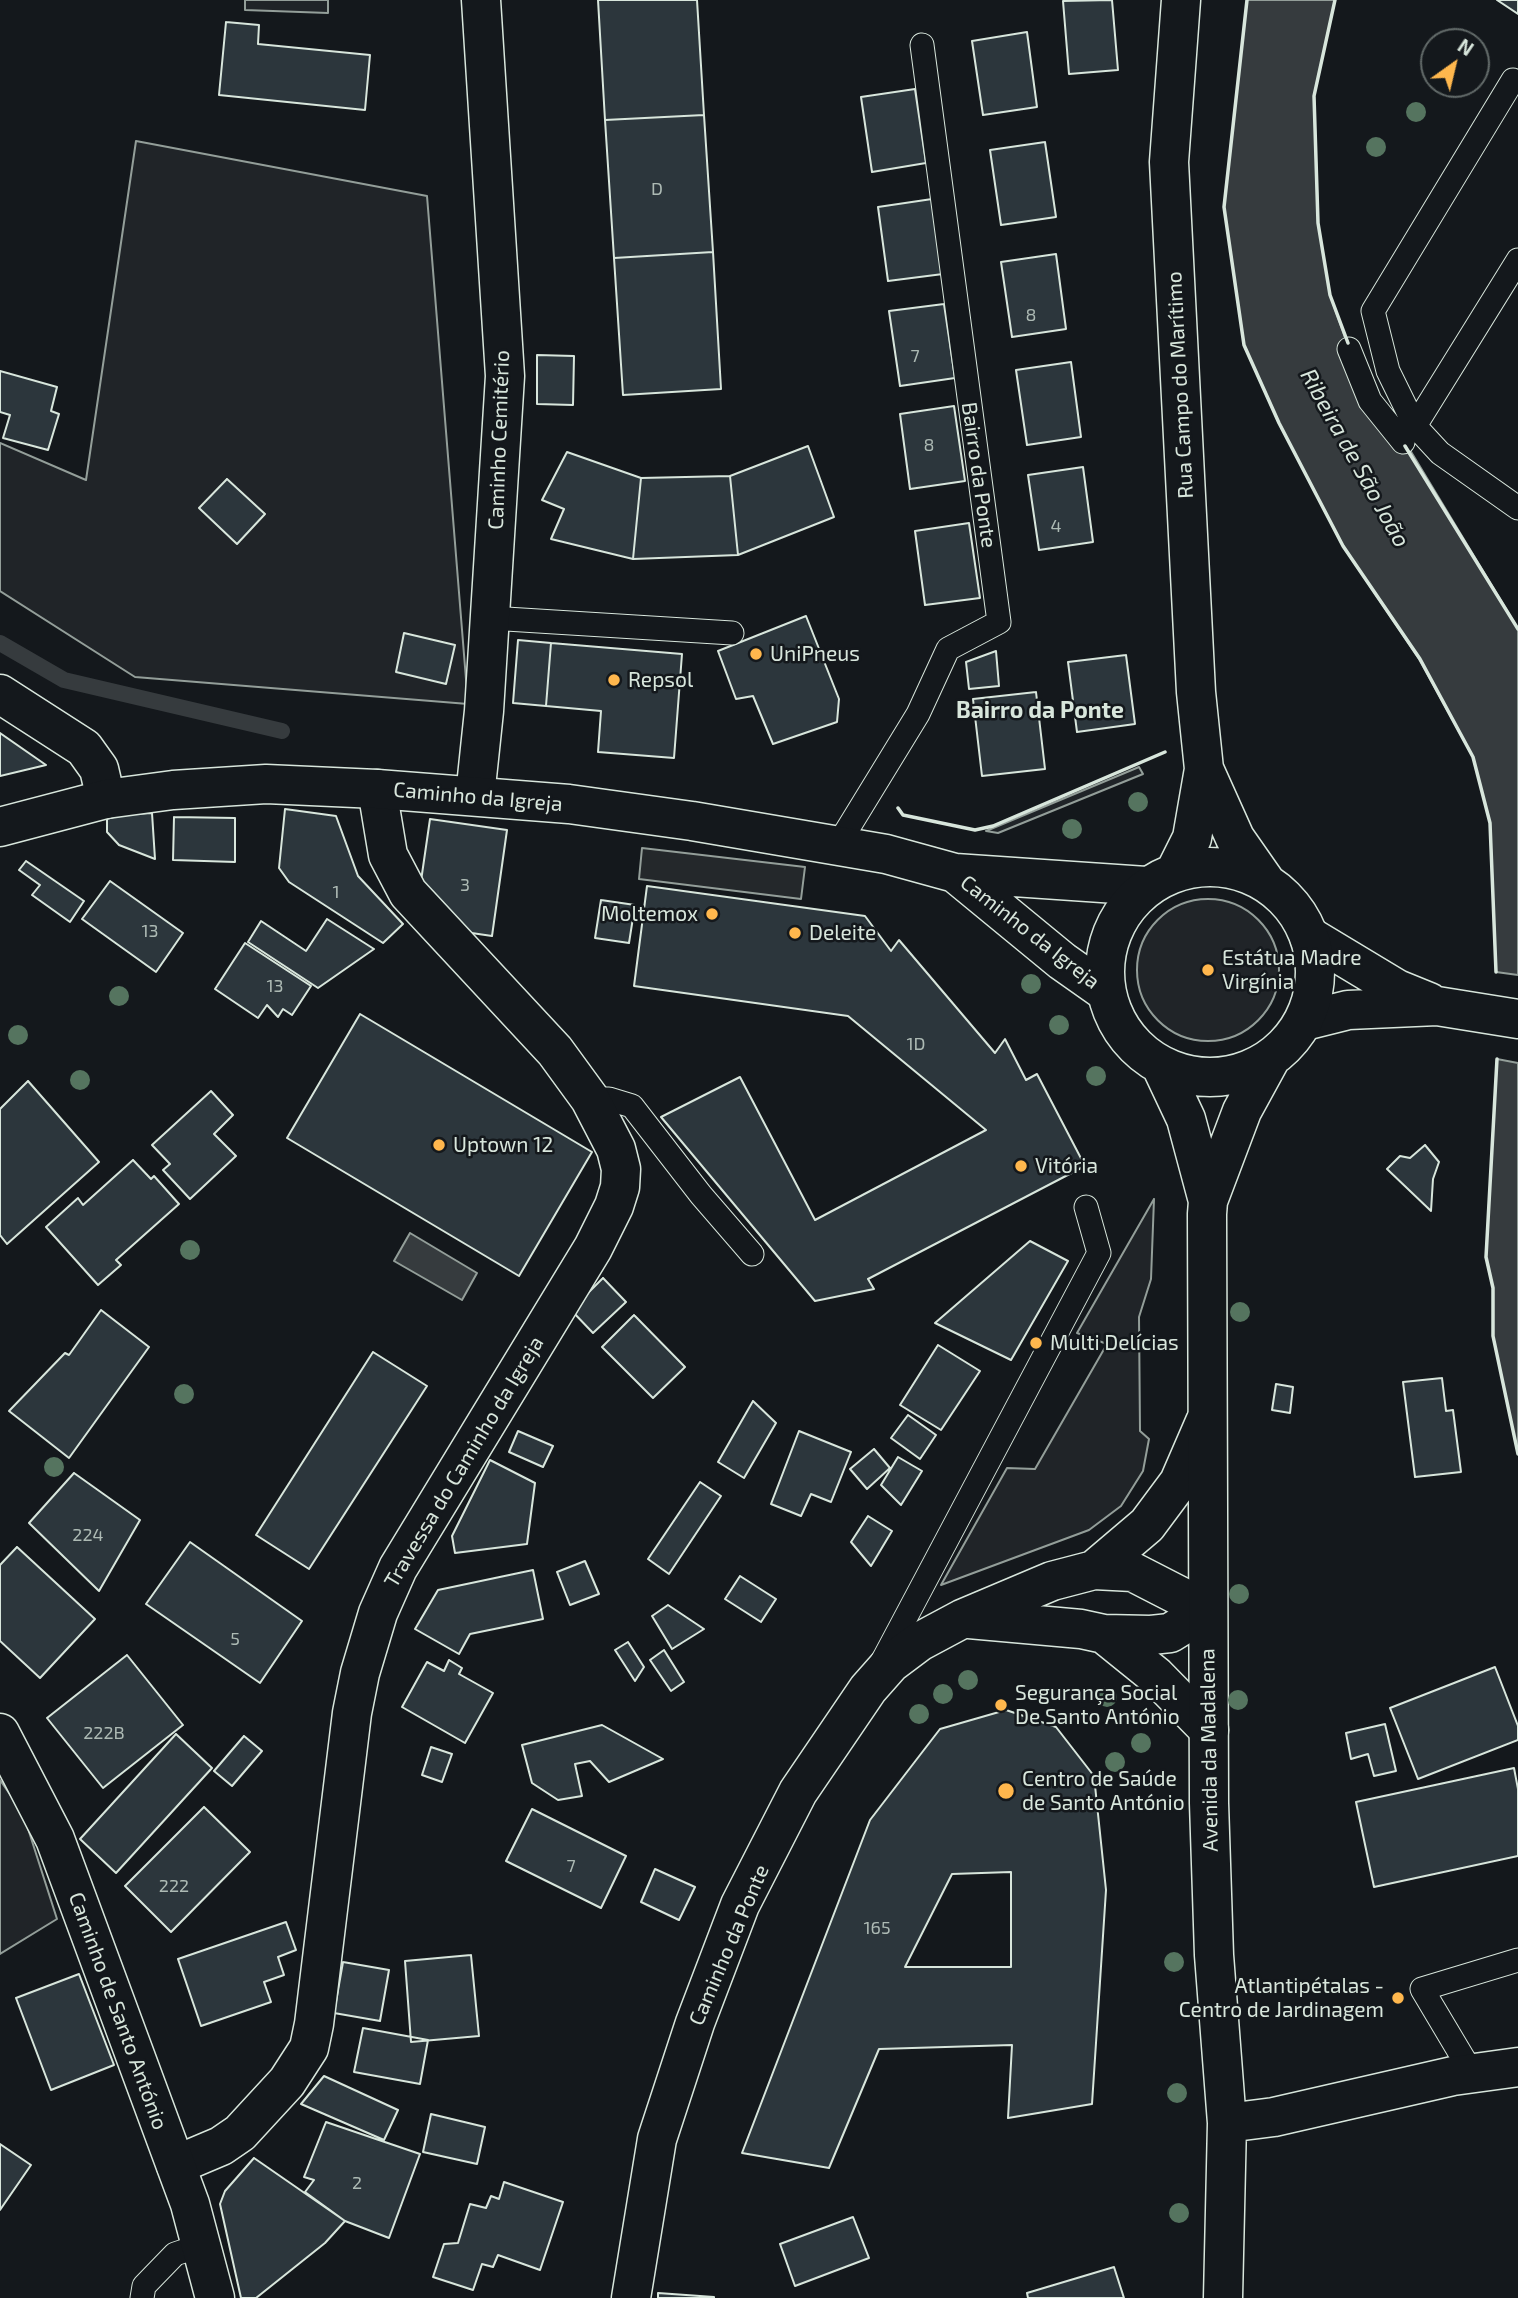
<!DOCTYPE html>
<html>
<head>
<meta charset="utf-8">
<style>
  body { margin:0 }
  #map { position:relative; width:1518px; height:2298px; overflow:hidden; background:#14181c; font-family:"Exo 2",sans-serif }
  canvas { display:block }
  .north { position:absolute; left:1420px; top:28px; width:70px; height:70px; box-sizing:border-box; background:#14181c; border:2px solid #626a69; border-radius:50%; rotate:34deg; font-size:19px; font-weight:700; line-height:28px; text-align:center; color:#d8e6dc }
  .north::after { content:''; display:block; margin:auto; width:24px; height:32px; background:#ffb74d; clip-path:polygon(50% 0,100% 100%,50% 72%,0 100%) }
</style>
</head>
<body>
<div id="map">
<canvas width="1518" height="2298"></canvas>
<div class="north">N</div>
</div>
<script>
const context = document.querySelector('canvas').getContext('2d');
context.lineJoin = 'round';
function paint(path, color) {
  context.fillStyle = color;
  context.fill(path, 'evenodd');
}
function poly(rows) {
  const path = new Path2D();
  for (const r of rows) {
    if (r.length === 3) {
      path.moveTo(r[0] + r[2], r[1]);
      path.arc(r[0], r[1], r[2], 0, 2 * Math.PI);
      continue;
    }
    path.moveTo(r[0], r[1]);
    for (let i = 2; i < r.length; i += 2) path.lineTo(r[i], r[i + 1]);
  }
  return path;
}
function trace(path, color, width, dash) {
  context.strokeStyle = color;
  context.lineWidth = width;
  context.lineCap = dash ? 'butt' : 'round';
  context.setLineDash(dash || []);
  context.stroke(path);
}
function label(font, color, halo, rows, align = 'center') {
  context.font = font + ' "Exo 2",sans-serif';
  context.lineWidth = 5;
  context.setLineDash([]);
  context.textBaseline = 'middle';
  context.strokeStyle = halo;
  context.fillStyle = color;
  for (const [text, x, y, turn = 0] of rows) {
    context.save();
    context.translate(x, y);
    context.rotate((+turn || 0) * Math.PI / 180);
    context.textAlign = isNaN(turn) ? turn : align;
    if (halo) context.strokeText(text, 0, 0);
    context.fillText(text, 0, 0);
    context.restore();
  }
}
const green = poly([
  [245,0,328,0,328,13,245,10,245,0],
  [136,141,427,196,468,704,135,677,0,591,0,443,86,480,136,141],
  [1139,767,1143,774,998,833,986,831,1139,767],
  [1208,970,71],
  [1154,1199,1151,1279,1139,1317,1140,1431,1149,1439,1143,1471,1121,1506,1089,1530,941,1585,1007,1468,1035,1469,1107,1344,1077,1333,1154,1199],
  [0,1780,23,1813,57,1919,0,1954,0,1780]
]);
const parking = poly([
  [642,848,805,867,801,899,639,879,642,848]
]);
const water = poly([
  [1247,0,1335,0,1314,96,1318,223,1330,295,1349,349,1518,629,1518,975,1496,972,1490,823,1473,757,1419,659,1343,546,1279,423,1244,345,1224,207,1247,0],
  [1497,1059,1518,1063,1518,1454,1493,1336,1493,1288,1486,1257,1497,1059],
  [410,1233,477,1273,462,1300,394,1261,410,1233]
]);
const stream = poly([
  [0,643,64,680,282,731]
]);
const building = poly([
  [598,0,697,0,704,115,605,120,598,0],
  [1112,0,1118,70,1069,74,1063,1,1112,0],
  [1497,0,1518,0,1518,14,1497,0],
  [226,22,259,25,258,44,370,55,365,110,219,95,226,22],
  [1027,32,1037,107,983,115,972,41,1027,32],
  [915,89,926,163,872,172,861,97,915,89],
  [704,115,713,252,614,258,605,120,704,115],
  [1045,142,1056,217,1001,225,990,150,1045,142],
  [932,199,943,274,888,281,878,207,932,199],
  [713,252,721,389,623,395,614,258,713,252],
  [1056,254,1066,329,1012,337,1001,262,1056,254],
  [944,304,955,378,900,386,889,311,944,304],
  [537,355,574,356,573,405,537,404,537,355],
  [1071,362,1081,437,1027,445,1016,370,1071,362],
  [0,371,57,387,51,411,59,414,48,450,3,438,10,415,0,412,0,371],
  [954,406,965,481,910,489,900,414,954,406],
  [808,446,834,517,738,555,730,476,808,446],
  [567,452,641,478,633,559,551,539,564,509,542,500,567,452],
  [1083,467,1093,542,1039,550,1028,475,1083,467],
  [730,476,738,555,633,559,641,478,730,476],
  [227,479,265,514,237,544,199,508,227,479],
  [969,523,980,598,925,605,915,531,969,523],
  [806,616,839,699,837,722,773,744,753,696,736,699,718,651,806,616],
  [404,633,455,645,446,684,396,672,404,633],
  [518,640,551,643,546,706,513,703,518,640],
  [551,643,682,654,674,758,598,752,601,711,546,706,551,643],
  [996,651,999,686,969,689,966,662,996,651],
  [1126,655,1135,724,1077,732,1068,662,1126,655],
  [1036,692,1045,769,982,776,973,699,1036,692],
  [0,733,46,765,0,776,0,733],
  [285,809,336,816,358,876,403,924,383,943,289,882,279,868,285,809],
  [152,813,155,859,119,845,107,832,107,815,152,813],
  [174,817,235,818,235,862,173,860,174,817],
  [430,819,507,830,492,936,458,931,421,881,430,819],
  [26,861,84,901,70,922,32,895,40,885,19,870,26,861],
  [110,881,183,933,156,972,82,919,110,881],
  [647,886,865,916,891,951,899,940,995,1053,1005,1039,1026,1080,1037,1074,1085,1166,868,1279,874,1289,815,1301,661,1117,740,1077,815,1220,986,1130,848,1016,634,986,647,886],
  [601,900,635,905,629,943,595,938,601,900],
  [327,919,374,949,318,988,248,942,261,921,306,951,327,919],
  [245,943,311,986,292,1015,283,1009,278,1017,267,1005,258,1018,215,989,245,943],
  [360,1014,592,1152,519,1276,287,1138,360,1014],
  [28,1081,99,1162,7,1244,0,1235,0,1109,28,1081],
  [211,1091,233,1115,214,1134,236,1156,190,1199,163,1170,170,1164,152,1145,211,1091],
  [1425,1145,1439,1162,1433,1179,1431,1211,1387,1169,1400,1156,1410,1158,1425,1145],
  [133,1160,151,1179,154,1176,179,1204,116,1260,121,1265,98,1285,46,1227,78,1198,83,1205,133,1160],
  [1030,1241,1068,1261,1011,1360,935,1323,1030,1241],
  [603,1278,626,1302,593,1333,571,1310,603,1278],
  [101,1310,149,1347,69,1458,9,1411,65,1353,69,1355,101,1310],
  [634,1315,685,1367,653,1398,602,1347,634,1315],
  [938,1345,980,1371,941,1430,900,1405,938,1345],
  [373,1352,427,1386,309,1569,256,1535,373,1352],
  [1442,1378,1446,1411,1453,1410,1461,1472,1415,1477,1403,1382,1442,1378],
  [1276,1384,1293,1387,1290,1413,1272,1410,1276,1384],
  [753,1401,776,1423,744,1478,718,1462,753,1401],
  [908,1415,936,1435,920,1459,891,1438,908,1415],
  [518,1431,553,1446,543,1467,509,1452,518,1431],
  [799,1431,851,1452,831,1502,811,1494,801,1516,771,1504,799,1431],
  [874,1449,890,1468,867,1489,850,1469,874,1449],
  [898,1457,922,1471,901,1505,881,1485,898,1457],
  [490,1460,535,1483,527,1544,455,1553,452,1536,490,1460],
  [74,1473,140,1520,99,1591,29,1523,74,1473],
  [700,1482,721,1496,669,1574,648,1559,700,1482],
  [868,1516,892,1531,871,1566,851,1542,868,1516],
  [190,1542,302,1621,260,1683,146,1604,190,1542],
  [17,1547,95,1619,40,1678,0,1641,0,1565,17,1547],
  [585,1561,599,1594,570,1605,557,1572,585,1561],
  [533,1570,543,1619,470,1634,459,1654,415,1629,438,1590,533,1570],
  [740,1576,776,1599,761,1622,725,1599,740,1576],
  [668,1605,704,1629,672,1649,652,1616,668,1605],
  [628,1642,644,1667,635,1681,615,1650,628,1642],
  [664,1650,684,1682,671,1691,650,1660,664,1650],
  [127,1655,183,1725,103,1788,47,1718,127,1655],
  [449,1660,462,1668,459,1674,493,1693,465,1743,402,1707,427,1662,444,1671,449,1660],
  [1495,1667,1518,1726,1518,1740,1418,1779,1390,1708,1495,1667],
  [1006,1710,1056,1727,1094,1776,1106,1890,1092,2104,1008,2118,1012,2045,879,2049,829,2168,742,2153,870,1820,940,1729,1006,1710],
  [1011,1872,1011,1967,905,1967,952,1874,1011,1872],
  [1385,1724,1396,1771,1374,1776,1368,1754,1351,1759,1346,1733,1385,1724],
  [602,1725,663,1759,609,1782,590,1761,575,1764,582,1796,558,1800,532,1783,522,1745,602,1725],
  [176,1734,212,1768,116,1873,80,1839,176,1734],
  [244,1736,262,1751,232,1786,214,1771,244,1736],
  [431,1747,452,1754,442,1782,422,1775,431,1747],
  [1514,1768,1518,1789,1518,1856,1374,1887,1356,1802,1514,1768],
  [204,1807,250,1852,171,1932,125,1886,204,1807],
  [532,1809,626,1856,601,1908,506,1861,532,1809],
  [655,1869,695,1887,679,1920,641,1902,655,1869],
  [286,1922,296,1950,278,1957,284,1975,264,1982,271,2002,201,2026,178,1959,286,1922],
  [471,1955,479,2036,411,2042,405,1961,471,1955],
  [343,1962,389,1970,380,2021,334,2013,343,1962],
  [79,1974,114,2065,51,2090,16,1998,79,1974],
  [363,2028,428,2040,420,2084,354,2072,363,2028],
  [324,2076,398,2110,384,2140,301,2104,324,2076],
  [431,2114,485,2127,477,2164,423,2152,431,2114],
  [326,2122,420,2154,389,2238,345,2221,305,2192,314,2180,304,2177,326,2122],
  [0,2144,31,2165,0,2210,0,2144],
  [254,2158,345,2221,325,2243,256,2298,241,2298,220,2204,225,2191,254,2158],
  [504,2182,563,2202,540,2270,498,2255,493,2267,482,2264,473,2290,433,2277,444,2244,458,2243,470,2204,486,2208,491,2196,499,2199,504,2182],
  [853,2217,869,2258,795,2286,780,2244,853,2217],
  [1114,2267,1124,2298,1028,2298,1027,2293,1114,2267],
  [658,2293,714,2297,714,2298,658,2298,658,2293]
]);
const service = poly([
  [1513,80,1373,311,1388,371,1415,426,1440,453,1518,508],
  [1349,349,1370,401,1403,442],
  [1415,426,1518,260],
  [490,618,732,633],
  [836,848,918,714,948,649,999,622,922,45],
  [590,1099,609,1099,632,1106,701,1195,752,1254],
  [882,1662,1099,1253,1086,1207],
  [1472,2073,1422,1989,1518,1960],
  [142,2298,144,2286,175,2254,202,2245]
]);
const minor = poly([
  [0,694,84,748,99,769,106,799],
  [475,796,484,711,505,376,481,0],
  [1094,1570,1147,1525,1179,1482,1205,1422],
  [969,1619,1081,1629,1104,1634,1151,1635,1170,1633,1207,1610],
  [1104,1634,1156,1676,1209,1730],
  [176,2165,221,2146,240,2133,287,2082,309,2048,314,2024,352,1713,360,1673,378,1613,398,1568,593,1248,614,1206,620,1187,621,1169,616,1149,590,1099,555,1051,408,893,388,855,377,789],
  [631,2298,657,2139,695,2023,740,1905,798,1792,868,1689,891,1663,919,1642,962,1619,1052,1581,1094,1570,1133,1572,1207,1610]
]);
const tertiary = poly([
  [0,827,106,799,173,790,266,784,377,789,569,804,692,821,886,854,955,873,1146,886],
  [955,873,1062,961,1106,992],
  [1309,936,1397,989,1429,1002],
  [1304,1021,1348,1010,1437,1006,1518,1019],
  [0,1733,55,1839,190,2204,215,2298]
]);
const secondary = poly([
  [1204,769,1235,838,1265,881],
  [1210,972,105],
  [1175,872,1192,838,1204,769,1196,692,1169,162,1181,0],
  [1161,1066,1186,1119,1208,1201],
  [1227,2123,1274,2117,1453,2076,1518,2067],
  [1223,2298,1227,2123,1214,1955,1209,1803,1207,1214,1208,1201,1242,1111,1271,1058]
]);
const wall = poly([
  [1247,0,1224,207,1244,345,1279,423,1343,546,1420,659,1473,757,1490,823,1496,972],
  [1335,0,1314,96,1318,223,1330,295,1348,343],
  [1405,446,1518,629],
  [898,808,903,815,975,830,993,826,1165,752],
  [1497,1059,1486,1257,1493,1288,1493,1336,1518,1454]
]);
const trees = [
  [1416,112],
  [1376,147],
  [1138,802],
  [1072,829],
  [1031,984],
  [119,996],
  [1059,1025],
  [18,1035],
  [1096,1076],
  [80,1080],
  [190,1250],
  [1240,1312],
  [184,1394],
  [54,1467],
  [1239,1594],
  [968,1680],
  [943,1694],
  [1107,1697],
  [1238,1700],
  [919,1714],
  [1141,1743],
  [1115,1762],
  [1174,1962],
  [1177,2093],
  [1179,2213]
];
const markers = [
  [756,654,7,"#ffb74d"],
  [614,680,7,"#ffb74d"],
  [712,914,7,"#ffb74d"],
  [795,933,7,"#ffb74d"],
  [1208,970,7,"#ffb74d"],
  [439,1145,7,"#ffb74d"],
  [1021,1166,7,"#ffb74d"],
  [1036,1343,7,"#ffb74d"],
  [1001,1705,7,"#ffb74d"],
  [1006,1791,9,"#ffb74d"],
  [1398,1998,7,"#ffb74d"]
];
const numberNames = [
  ["D",657,189],
  ["8",1031,315],
  ["7",915,356],
  ["8",929,445],
  ["4",1056,526],
  ["3",465,885],
  ["1",336,892],
  ["13",150,931],
  ["13",275,986],
  ["1D",916,1044],
  ["224",88,1535],
  ["5",235,1639],
  ["222B",104,1733],
  ["7",571,1866],
  ["222",174,1886],
  ["165",877,1928],
  ["2",357,2183]
];
const streetNames = [
  ["Rua Campo do Marítimo",1180,385,-93],
  ["Caminho Cemitério",499,440,-88],
  ["Bairro da Ponte",979,475,82],
  ["Caminho da Igreja",478,797,5],
  ["Caminho da Igreja",1030,932,38],
  ["Travessa do Caminho da Igreja",464,1462,-59],
  ["Avenida da Madalena",1209,1750,-91],
  ["Caminho da Ponte",729,1945,-67],
  ["Caminho de Santo António",118,2011,70]
];
const poiNames = [
  ["UniPneus",770,654],
  ["Repsol",628,680],
  ["Moltemox",698,914,"right"],
  ["Deleite",809,933],
  ["Estátua Madre",1222,958],
  ["Virgínia",1222,982],
  ["Uptown 12",453,1145],
  ["Vitória",1035,1166],
  ["Multi Delícias",1050,1343],
  ["Segurança Social",1015,1693],
  ["De Santo António",1015,1717],
  ["Centro de Saúde",1022,1779],
  ["de Santo António",1022,1803],
  ["Atlantipétalas -",1384,1986,"right"],
  ["Centro de Jardinagem",1384,2010,"right"]
];
const waterNames = [
  ["Ribeira de São João",1355,458,61]
];
const neighbourhoodNames = [
  ["Bairro da Ponte",1040,710]
];
paint(green, '#202428');
trace(green, '#939e99', 2);
paint(parking, '#24282b');
trace(parking, '#939e99', 2);
paint(water, '#363b3e');
trace(water, '#939e99', 2);
trace(stream, '#363b3e', 16);
paint(building, '#2c363c');
trace(building, '#d8e6dc', 2);
trace(service, '#d8e6dc', 25);
trace(minor, '#d8e6dc', 41);
trace(tertiary, '#d8e6dc', 41);
trace(secondary, '#d8e6dc', 41);
trace(service, '#14181c', 23);
trace(minor, '#14181c', 38);
trace(tertiary, '#14181c', 38);
trace(secondary, '#14181c', 38);
trace(wall, '#d8e6dc', 3.5);
context.fillStyle = '#55745f';
for (const [x, y] of trees) {
  context.beginPath();
  context.arc(x, y, 10, 0, 2 * Math.PI);
  context.fill();
}
for (const [x, y, r, color] of markers) {
  const dot = new Path2D();
  dot.arc(x, y, r, 0, 2 * Math.PI);
  context.fillStyle = color;
  context.fill(dot);
  trace(dot, '#14181c', 2.5);
}
label('18px', '#adbab4', null, numberNames);
label('21px', '#d8e6dc', '#14181c', streetNames);
label('21px', '#d8e6dc', '#14181c', poiNames, 'left');
label('italic 23px', '#d8e6dc', '#14181c', waterNames);
label('bold 23px', '#d8e6dc', '#14181c', neighbourhoodNames);
</script>
</body>
</html>
